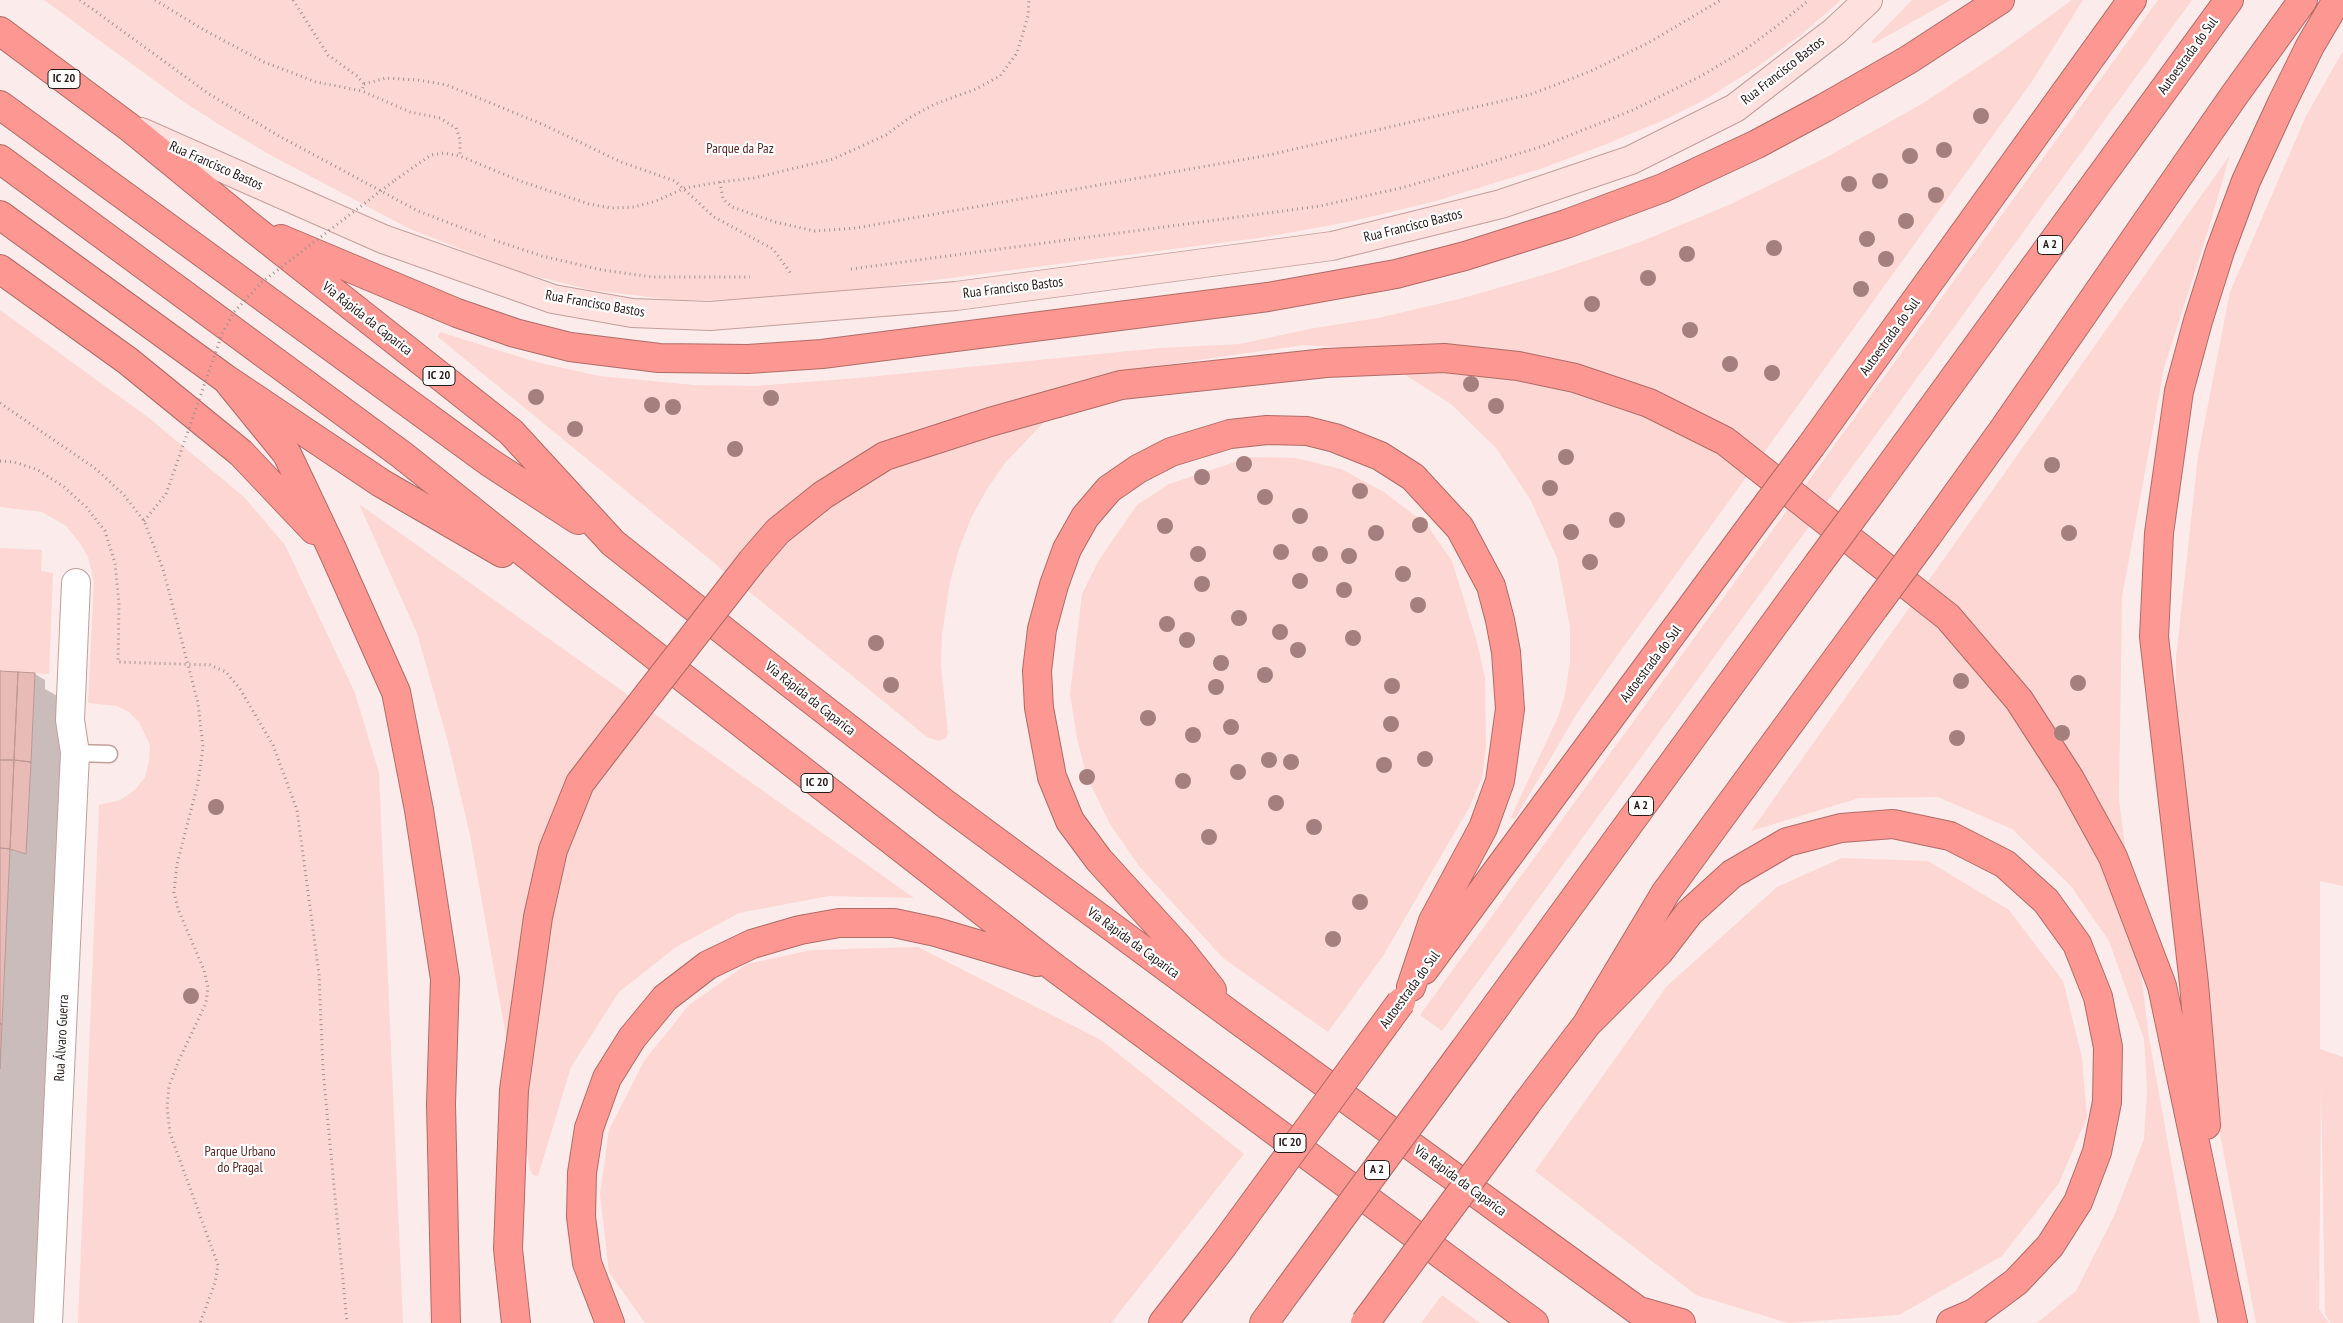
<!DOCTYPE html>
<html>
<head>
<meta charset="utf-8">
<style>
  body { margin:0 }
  canvas { display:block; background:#fbebea }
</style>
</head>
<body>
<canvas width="2343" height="1323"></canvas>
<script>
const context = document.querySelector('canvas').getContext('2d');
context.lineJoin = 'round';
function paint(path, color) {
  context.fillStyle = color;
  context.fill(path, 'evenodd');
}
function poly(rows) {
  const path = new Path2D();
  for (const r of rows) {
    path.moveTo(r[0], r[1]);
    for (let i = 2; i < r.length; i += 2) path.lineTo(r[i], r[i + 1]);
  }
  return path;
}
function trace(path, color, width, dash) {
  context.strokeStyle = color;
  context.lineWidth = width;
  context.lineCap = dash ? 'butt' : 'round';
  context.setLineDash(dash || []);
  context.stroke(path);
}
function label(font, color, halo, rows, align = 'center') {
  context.font = font + ' "PT Sans Narrow",sans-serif';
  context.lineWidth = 4.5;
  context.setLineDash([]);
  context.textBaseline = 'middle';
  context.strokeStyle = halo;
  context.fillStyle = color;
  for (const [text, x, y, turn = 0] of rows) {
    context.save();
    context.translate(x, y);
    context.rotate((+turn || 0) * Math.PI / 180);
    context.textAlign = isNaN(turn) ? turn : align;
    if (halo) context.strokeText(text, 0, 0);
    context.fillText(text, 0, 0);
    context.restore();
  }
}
const green = poly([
  [44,0,1841,0,1802,34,1757,67,1706,99,1666,119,1604,145,1543,168,1436,201,1353,221,1266,237,858,290,752,299,710,300,675,300,591,290,519,272,410,229,274,157,223,127,184,102],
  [1912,0,1951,0,1873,44,1872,41],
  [2072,0,2083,0,2033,80,1614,660,1577,713,1515,819,1511,817,1558,717,1565,695,1570,662,1570,627,1557,558,1530,499,1496,448,1451,404,1399,371,1373,359,1336,347,1303,345,1157,366,1092,385,1047,419,1005,463,987,489,972,516,959,549,950,582,942,634,941,666,948,733,946,738,938,741,927,737,438,337,440,332,536,362,599,376,694,385,755,386,858,378,1160,348,1240,344,1309,329,1378,318,1463,298,1550,273,1640,242,1731,204,1825,158,1920,105,1999,53],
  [2158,0,2192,0,1442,1031,1420,1015],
  [2343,51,2343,886,2320,881,2320,1049,2343,1057,2343,1323,2331,1323,2325,1314,2321,1086,2319,1309,2329,1323,2256,1323,2199,1024,2173,806,2176,658,2198,456,2230,292,2306,116],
  [2230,155,2207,234,2164,368,2122,597,2119,800,2149,1038,2200,1323,2037,1323,2076,1291,2115,1214,2144,1139,2147,1091,2144,1039,2109,941,2071,886,2012,829,1938,797,1859,798,1751,831],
  [0,310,149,418,244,497,285,545,355,693,379,773,403,1323,78,1323,99,805,120,800,135,790,145,777,149,761,150,745,139,722,129,712,117,706,88,703,94,582,88,557,79,542,66,526,42,512,0,507],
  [1250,457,1296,458,1341,469,1384,492,1427,525,1452,561,1477,642,1485,678,1486,747,1482,778,1470,806,1383,956,1328,1032,1223,958,1139,866,1110,824,1087,777,1077,738,1070,694,1082,594,1099,560,1137,505,1169,484],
  [359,504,914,898,829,896,739,913,676,947,619,992,571,1067,538,1176,533,1175,530,1170,470,835,448,742,417,633],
  [0,548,42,550,41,571,53,573,49,674,0,671],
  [1842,858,1928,861,2009,910,2063,981,2082,1058,2087,1117,2059,1183,2002,1256,1899,1315,1788,1323,1696,1295,1535,1171,1667,986,1777,887],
  [918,947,1101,1040,1244,1154,1111,1323,645,1323,609,1272,600,1194,609,1130,644,1061,689,1005,747,964,812,950],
  [1442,1295,1480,1323,1421,1323]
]);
const shadow = poly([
  [0,673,35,674,45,680,45,689,77,707,48,1323,0,1323]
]);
const building = poly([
  [0,671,18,672,14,760,0,760,0,671],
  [18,672,35,673,31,762,14,760,18,672],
  [0,760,14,760,10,849,0,848,0,760],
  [14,760,31,762,26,854,10,849,14,760],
  [0,848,10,849,2,1024,0,1024,0,848],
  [0,1024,2,1024,0,1069,0,1024]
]);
const path = poly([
  [80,0,209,94,279,136,418,211,486,237],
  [155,0,204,30,264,62,316,82,362,91,410,112,440,118,456,128,460,139,460,156],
  [293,0,328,55,357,76,364,84,362,91],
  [364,84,386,78,418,80,447,85,544,125,621,162,675,181,714,217,773,249,792,275],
  [395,180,431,155,444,153,460,156,520,181,589,204,611,208,634,207,656,201,685,188,720,182,754,178,833,159,886,135,909,118,935,104,976,89,1000,76,1017,53,1028,16,1029,0],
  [720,182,723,199,732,207,775,222,815,231,856,228,1269,155,1532,94,1591,71,1648,43,1721,0],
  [494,240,542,256,602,270,652,277,750,277],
  [851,269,1320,206,1401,188,1475,167,1543,146,1633,110,1701,76,1743,51,1777,26,1809,0],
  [0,403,96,469,124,495,144,521,163,569,198,703,203,747,198,783,177,864,174,892,178,909,204,970,208,987,206,1003,179,1060,169,1086,167,1107,170,1133,218,1265,215,1283,200,1323],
  [0,461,14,462,38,470,64,487,86,507,105,531,115,563,119,603,118,662,210,665,226,672,240,689,273,745,297,810,319,974,323,1070,347,1323],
  [144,521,166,494]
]);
const lane = poly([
  [75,753,109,754]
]);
const street = poly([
  [48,1323,75,753,70,720,76,583]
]);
const secondary = poly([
  [141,132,383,239,553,299,632,313,710,316,956,296,1332,246,1501,204,1631,160,1735,108,1835,31,1868,0]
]);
const highway = poly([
  [0,31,129,127,250,226,511,432,613,543,786,680,947,805,1231,1015,1655,1323],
  [0,105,489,462,578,520],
  [0,159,402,455,580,597,1055,968,1534,1323],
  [0,215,226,379,381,483,502,553],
  [281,239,457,313,515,333,570,347,659,358,748,359,822,354,1268,297,1396,274,1465,256,1566,224,1663,188,1757,144,1824,108,1908,60,2000,0],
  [0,269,128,361,241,453,314,530],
  [226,379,287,454,332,549,396,692,419,810,445,979,441,1104,446,1323],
  [1811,446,2132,0],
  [1872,491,2229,0],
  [1927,536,2003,430,2233,97,2303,0],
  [752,561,778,531,823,495,885,456,990,422,1121,385,1326,363,1444,358,1518,366,1575,378,1649,403,1725,441,1948,617,2019,700,2070,779,2113,857,2162,986,2233,1323],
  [1424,970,1758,517],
  [1212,990,1178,947,1099,860,1070,821,1052,777,1039,708,1037,671,1042,629,1054,585,1067,549,1085,517,1109,489,1138,469,1171,452,1230,434,1267,430,1307,431,1335,438,1380,456,1413,477,1460,528,1491,586,1500,620,1506,652,1510,709,1500,781,1483,828,1433,921,1411,987],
  [1587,1024,1659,952,1689,913,1732,874,1787,842,1841,828,1893,824,1950,836,2005,864,2046,901,2077,944,2098,997,2108,1047,2107,1102,2097,1152,2078,1202,2050,1246,2016,1282,1974,1313,1951,1323],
  [1465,1049,1818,564],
  [1527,1103,1587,1024,1666,892,1874,608],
  [2206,1125,2194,984,2154,637,2159,533,2179,391,2198,321,2220,251,2246,181,2282,103,2310,46,2337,0],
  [1639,1311,1681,1323],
  [516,1323,508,1249,514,1090,538,917,553,850,580,783,623,727],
  [610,1323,587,1263,581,1217,582,1173,589,1128,607,1078,632,1038,665,998,708,965,752,944,800,930,839,923,894,923,936,932,1037,962],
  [1163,1323,1222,1247],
  [1264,1323,1288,1290]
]);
const pathBridge = poly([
  [166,494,222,334,234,312,262,282,395,180]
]);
const highwayBridge = poly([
  [1758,517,1811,446],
  [1818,564,1872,491],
  [1874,608,1927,536],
  [623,727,752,561],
  [1222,1247,1401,1002],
  [1288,1290,1465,1049],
  [1365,1323,1527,1103]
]);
const trees = [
  [1981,116],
  [1944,150],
  [1910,156],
  [1880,181],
  [1849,184],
  [1936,195],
  [1906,221],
  [1867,239],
  [1774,248],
  [1687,254],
  [1886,259],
  [1648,278],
  [1861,289],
  [1592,304],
  [1690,330],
  [1730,364],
  [1772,373],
  [1471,384],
  [536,397],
  [771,398],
  [652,405],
  [1496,406],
  [673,407],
  [575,429],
  [735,449],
  [1566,457],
  [1244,464],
  [2052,465],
  [1202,477],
  [1550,488],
  [1360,491],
  [1265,497],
  [1300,516],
  [1617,520],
  [1420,525],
  [1165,526],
  [1571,532],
  [1376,533],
  [2069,533],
  [1281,552],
  [1198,554],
  [1320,554],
  [1349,556],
  [1590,562],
  [1403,574],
  [1300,581],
  [1202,584],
  [1344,590],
  [1418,605],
  [1239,618],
  [1167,624],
  [1280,632],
  [1353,638],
  [1187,640],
  [876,643],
  [1298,650],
  [1221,663],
  [1265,675],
  [1961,681],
  [2078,683],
  [891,685],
  [1392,686],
  [1216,687],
  [1148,718],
  [1391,724],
  [1231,727],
  [2062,733],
  [1193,735],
  [1957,738],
  [1425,759],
  [1269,760],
  [1291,762],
  [1384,765],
  [1238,772],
  [1087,777],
  [1183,781],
  [1276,803],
  [216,807],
  [1314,827],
  [1209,837],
  [1360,902],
  [1333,939],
  [191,996]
];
const shields = [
  [64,79,32],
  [2050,245,25],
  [439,376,32],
  [817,783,32],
  [1641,806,25],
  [1290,1143,32],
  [1377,1170,25]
];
const shieldNames = [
  ["IC 20",64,79],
  ["A 2",2050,245],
  ["IC 20",439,376],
  ["IC 20",817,783],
  ["A 2",1641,806],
  ["IC 20",1290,1143],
  ["A 2",1377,1170]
];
const streetNames = [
  ["Autoestrada do Sul",2188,56,-54],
  ["Rua Francisco Bastos",1783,71,-38],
  ["Rua Francisco Bastos",216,166,24],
  ["Rua Francisco Bastos",1413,226,-14],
  ["Rua Francisco Bastos",1013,288,-7],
  ["Rua Francisco Bastos",595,304,10],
  ["Via Rápida da Caparica",367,319,38],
  ["Autoestrada do Sul",1890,337,-54],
  ["Autoestrada do Sul",1651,664,-53],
  ["Via Rápida da Caparica",810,699,38],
  ["Via Rápida da Caparica",1133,943,36],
  ["Autoestrada do Sul",1410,990,-54],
  ["Rua Álvaro Guerra",62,1038,-87],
  ["Via Rápida da Caparica",1460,1181,36]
];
const parkNames = [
  ["Parque da Paz",740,149],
  ["Parque Urbano",240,1152],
  ["do Pragal",240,1168]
];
paint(green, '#fdd7d3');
paint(shadow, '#0003');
paint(building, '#e9bbb7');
trace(building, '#bd9895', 1);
trace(lane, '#c39e9b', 19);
trace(street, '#c39e9b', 30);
trace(secondary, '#c39e9b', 30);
trace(highway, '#b16b67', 30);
trace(path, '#9f908f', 3, [1, 4]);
trace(lane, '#fff', 16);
trace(street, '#fff', 28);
trace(secondary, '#fee0de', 28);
trace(highway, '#fc9791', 28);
trace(highwayBridge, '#b16b67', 30, []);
trace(pathBridge, '#9f908f', 3, [1, 4]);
trace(highwayBridge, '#fc9791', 28);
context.fillStyle = '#a57f7d';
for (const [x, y] of trees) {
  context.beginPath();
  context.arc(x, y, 8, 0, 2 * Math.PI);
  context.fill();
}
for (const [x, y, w] of shields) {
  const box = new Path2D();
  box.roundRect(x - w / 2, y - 9.5, w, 19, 4);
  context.fillStyle = '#fff';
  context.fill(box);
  trace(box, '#261918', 1);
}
label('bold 12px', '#261918', null, shieldNames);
label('14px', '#261918', '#fff', streetNames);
label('14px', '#5e2624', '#fff', parkNames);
</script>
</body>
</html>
